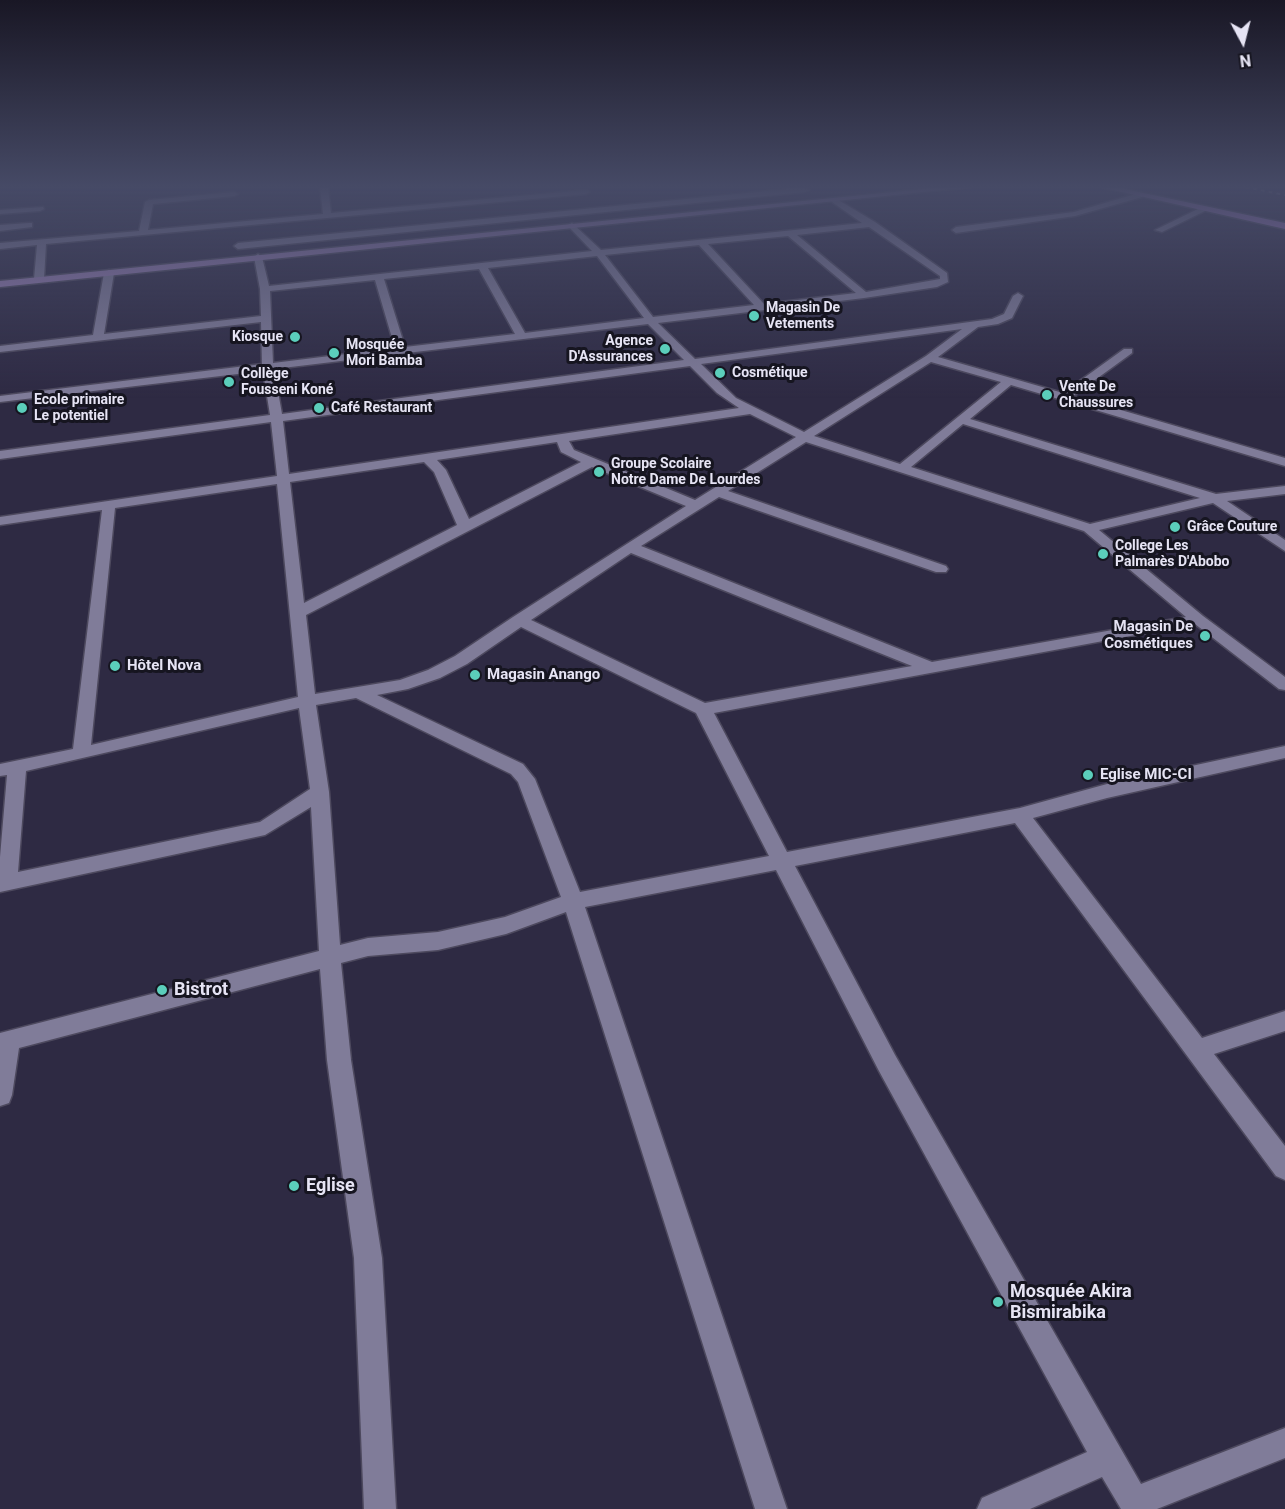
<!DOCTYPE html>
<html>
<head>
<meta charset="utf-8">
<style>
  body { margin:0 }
  #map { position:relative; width:1285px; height:1509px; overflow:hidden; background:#2e2a43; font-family:Roboto,sans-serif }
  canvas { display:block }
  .north { position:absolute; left:1213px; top:12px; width:60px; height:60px; -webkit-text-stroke:4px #161520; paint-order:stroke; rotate:173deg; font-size:16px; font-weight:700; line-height:24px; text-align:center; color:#e6e4f4 }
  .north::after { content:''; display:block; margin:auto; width:21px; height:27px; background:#e6e4f4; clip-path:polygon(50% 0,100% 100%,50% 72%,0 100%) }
</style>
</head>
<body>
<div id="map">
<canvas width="1285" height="1509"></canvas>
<div class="north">N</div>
</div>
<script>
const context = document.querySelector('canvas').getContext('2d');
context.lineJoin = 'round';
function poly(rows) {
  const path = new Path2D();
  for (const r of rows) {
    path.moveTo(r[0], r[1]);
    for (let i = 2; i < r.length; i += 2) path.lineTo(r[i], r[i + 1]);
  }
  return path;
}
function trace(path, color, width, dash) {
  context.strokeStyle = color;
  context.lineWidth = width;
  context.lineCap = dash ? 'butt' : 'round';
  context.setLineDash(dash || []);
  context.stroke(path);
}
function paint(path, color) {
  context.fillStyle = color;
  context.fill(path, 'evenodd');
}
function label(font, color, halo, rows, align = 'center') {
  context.font = font + ' Roboto,sans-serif';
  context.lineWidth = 6;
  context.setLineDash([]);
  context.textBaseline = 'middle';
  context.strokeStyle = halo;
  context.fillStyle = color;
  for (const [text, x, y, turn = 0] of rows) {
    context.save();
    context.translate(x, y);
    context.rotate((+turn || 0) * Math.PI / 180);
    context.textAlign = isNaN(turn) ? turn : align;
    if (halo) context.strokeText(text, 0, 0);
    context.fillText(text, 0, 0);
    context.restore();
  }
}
const stream = poly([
  [83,190,84,187]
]);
const street = poly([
  [320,187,328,187,331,213,586,190,590,192,586,194,46,244,44,279,39,282,34,279,37,245,0,249,0,243,139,231,145,202,149,200,234,192,238,194,234,196,153,204,148,230,323,214,320,187],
  [784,187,802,187,809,190,805,192,238,249,234,246,238,243,788,189,784,187],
  [1139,193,1143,195,1142,197,1075,216,956,233,952,230,956,227,1074,212,1139,193],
  [835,198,875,222,947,273,948,282,937,287,864,298,658,323,695,359,992,319,1004,314,1013,296,1018,293,1023,296,1012,318,998,324,978,327,938,357,1063,393,1124,349,1132,349,1132,353,1073,396,1285,458,1285,466,1011,385,970,419,1216,494,1285,486,1285,494,1227,501,1285,540,1285,551,1213,503,1099,530,1203,616,1285,677,1285,690,1279,689,1195,624,714,713,787,852,1020,808,1107,784,1285,746,1285,758,1107,798,1033,818,1202,1038,1285,1011,1285,1031,1214,1054,1285,1146,1285,1180,1276,1176,1015,823,795,866,895,1055,1141,1484,1285,1428,1285,1458,1157,1509,1121,1509,1102,1477,1030,1509,977,1509,982,1498,1087,1452,879,1071,776,870,585,907,787,1509,755,1509,566,912,506,934,438,950,368,956,341,963,351,1060,382,1258,396,1509,364,1509,354,1258,327,1060,320,969,19,1048,12,1095,9,1103,0,1106,0,1033,319,951,311,807,265,835,0,892,0,857,7,775,0,776,0,764,73,749,102,510,0,525,0,517,277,476,271,422,0,459,0,451,270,415,263,371,0,402,0,396,262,364,261,322,0,352,0,346,93,335,104,273,109,270,114,273,104,334,261,316,260,289,254,257,258,254,262,257,269,286,592,251,569,227,568,225,572,223,601,250,862,223,832,202,831,200,835,198],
  [869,227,940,276,940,279,866,292,797,235,869,227],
  [788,236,856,293,764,304,708,244,788,236],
  [699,245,754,305,653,317,605,255,699,245],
  [597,256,644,318,525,333,488,268,597,256],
  [479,269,515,334,405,347,384,279,479,269],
  [375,280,395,348,273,363,270,291,375,280],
  [648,324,684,360,282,414,274,369,648,324],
  [962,329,926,356,804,432,736,398,701,364,962,329],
  [931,362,1001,382,900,464,814,436,931,362],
  [690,366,717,393,739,408,289,474,283,421,690,366],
  [750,414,796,437,695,500,574,450,569,441,750,414],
  [963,424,1200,498,1090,524,911,467,963,424],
  [557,442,561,452,581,462,469,519,446,470,437,460,557,442],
  [806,442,1084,531,1186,617,932,662,641,546,719,497,936,572,946,572,948,569,946,566,728,491,806,442],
  [424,462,434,472,457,525,304,603,290,482,424,462],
  [592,467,686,506,513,617,455,656,428,670,400,680,315,694,306,615,592,467],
  [277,484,298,697,91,745,115,508,277,484],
  [631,553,912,666,705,703,531,620,631,553],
  [521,627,696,713,769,856,580,892,535,779,523,764,377,695,408,689,440,678,467,664,521,627],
  [356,698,511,774,518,782,561,897,505,917,438,932,368,938,340,945,329,792,316,705,356,698],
  [299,708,310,789,260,822,18,872,26,771,299,708],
  [43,207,44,209,40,211,0,214,0,210,43,207],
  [1202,207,1209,209,1162,232,1155,230,1202,207],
  [29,223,32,223,32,227,0,231,0,225,29,223]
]);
const secondary = poly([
  [943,187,972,187,0,287,0,281,943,187]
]);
const primary = poly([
  [1100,187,1115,187,1285,223,1285,229,1100,187]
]);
const rail = poly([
  [1245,187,1285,195]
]);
const markers = [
  [754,316,6,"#5bcebb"],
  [295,337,6,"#5bcebb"],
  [665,349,6,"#5bcebb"],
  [334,353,6,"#5bcebb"],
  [720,373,6,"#5bcebb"],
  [229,382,6,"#5bcebb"],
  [1047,395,6,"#5bcebb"],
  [22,408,6,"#5bcebb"],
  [319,408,6,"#5bcebb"],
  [599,472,6,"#5bcebb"],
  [1175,527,6,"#5bcebb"],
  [1103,554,6,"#5bcebb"],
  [1205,636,6,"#5bcebb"],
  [115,666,6,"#5bcebb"],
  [475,675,6,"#5bcebb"],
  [1088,775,6,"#5bcebb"],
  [162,990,6,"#5bcebb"],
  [294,1186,6,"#5bcebb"],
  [998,1302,6,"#5bcebb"]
];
const farPoinames = [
  ["Magasin De",766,308],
  ["Vetements",766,324],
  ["Kiosque",283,337,"right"],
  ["Agence",653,341,"right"],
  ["D'Assurances",653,357,"right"],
  ["Mosquée",346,345],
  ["Mori Bamba",346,361],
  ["Cosmétique",732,373],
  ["Collège",241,374],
  ["Fousseni Koné",241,390],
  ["Vente De",1059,387],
  ["Chaussures",1059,403],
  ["Ecole primaire",34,400],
  ["Le potentiel",34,416],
  ["Café Restaurant",331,408],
  ["Groupe Scolaire",611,464],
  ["Notre Dame De Lourdes",611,480],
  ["Grâce Couture",1187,527],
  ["College Les",1115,546],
  ["Palmarès D'Abobo",1115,562]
];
const poiNames = [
  ["Magasin De",1193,627,"right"],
  ["Cosmétiques",1193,644,"right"],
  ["Hôtel Nova",127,666],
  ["Magasin Anango",487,675],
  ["Eglise MIC-CI",1100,775]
];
const nearPoinames = [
  ["Bistrot",174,990],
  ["Eglise",306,1186],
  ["Mosquée Akira",1010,1292],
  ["Bismirabika",1010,1313]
];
trace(stream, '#021425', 3);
trace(street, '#4d495e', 3);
trace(secondary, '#4d495e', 3);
trace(primary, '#4d495e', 3);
paint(street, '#807c99');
paint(secondary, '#967db2');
paint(primary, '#ab7ecc');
trace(rail, '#9592a6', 2, [4, 4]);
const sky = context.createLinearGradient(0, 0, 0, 398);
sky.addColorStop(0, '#191725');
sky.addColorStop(0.47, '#464a66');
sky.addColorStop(1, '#464a6600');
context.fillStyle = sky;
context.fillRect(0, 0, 1285, 398);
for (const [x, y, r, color] of markers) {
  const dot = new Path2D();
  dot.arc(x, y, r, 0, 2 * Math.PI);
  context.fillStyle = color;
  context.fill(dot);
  trace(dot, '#161520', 2);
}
label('bold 14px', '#e6e4f4', '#161520', farPoinames, 'left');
label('bold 15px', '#e6e4f4', '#161520', poiNames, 'left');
label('bold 18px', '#e6e4f4', '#161520', nearPoinames, 'left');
</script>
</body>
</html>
